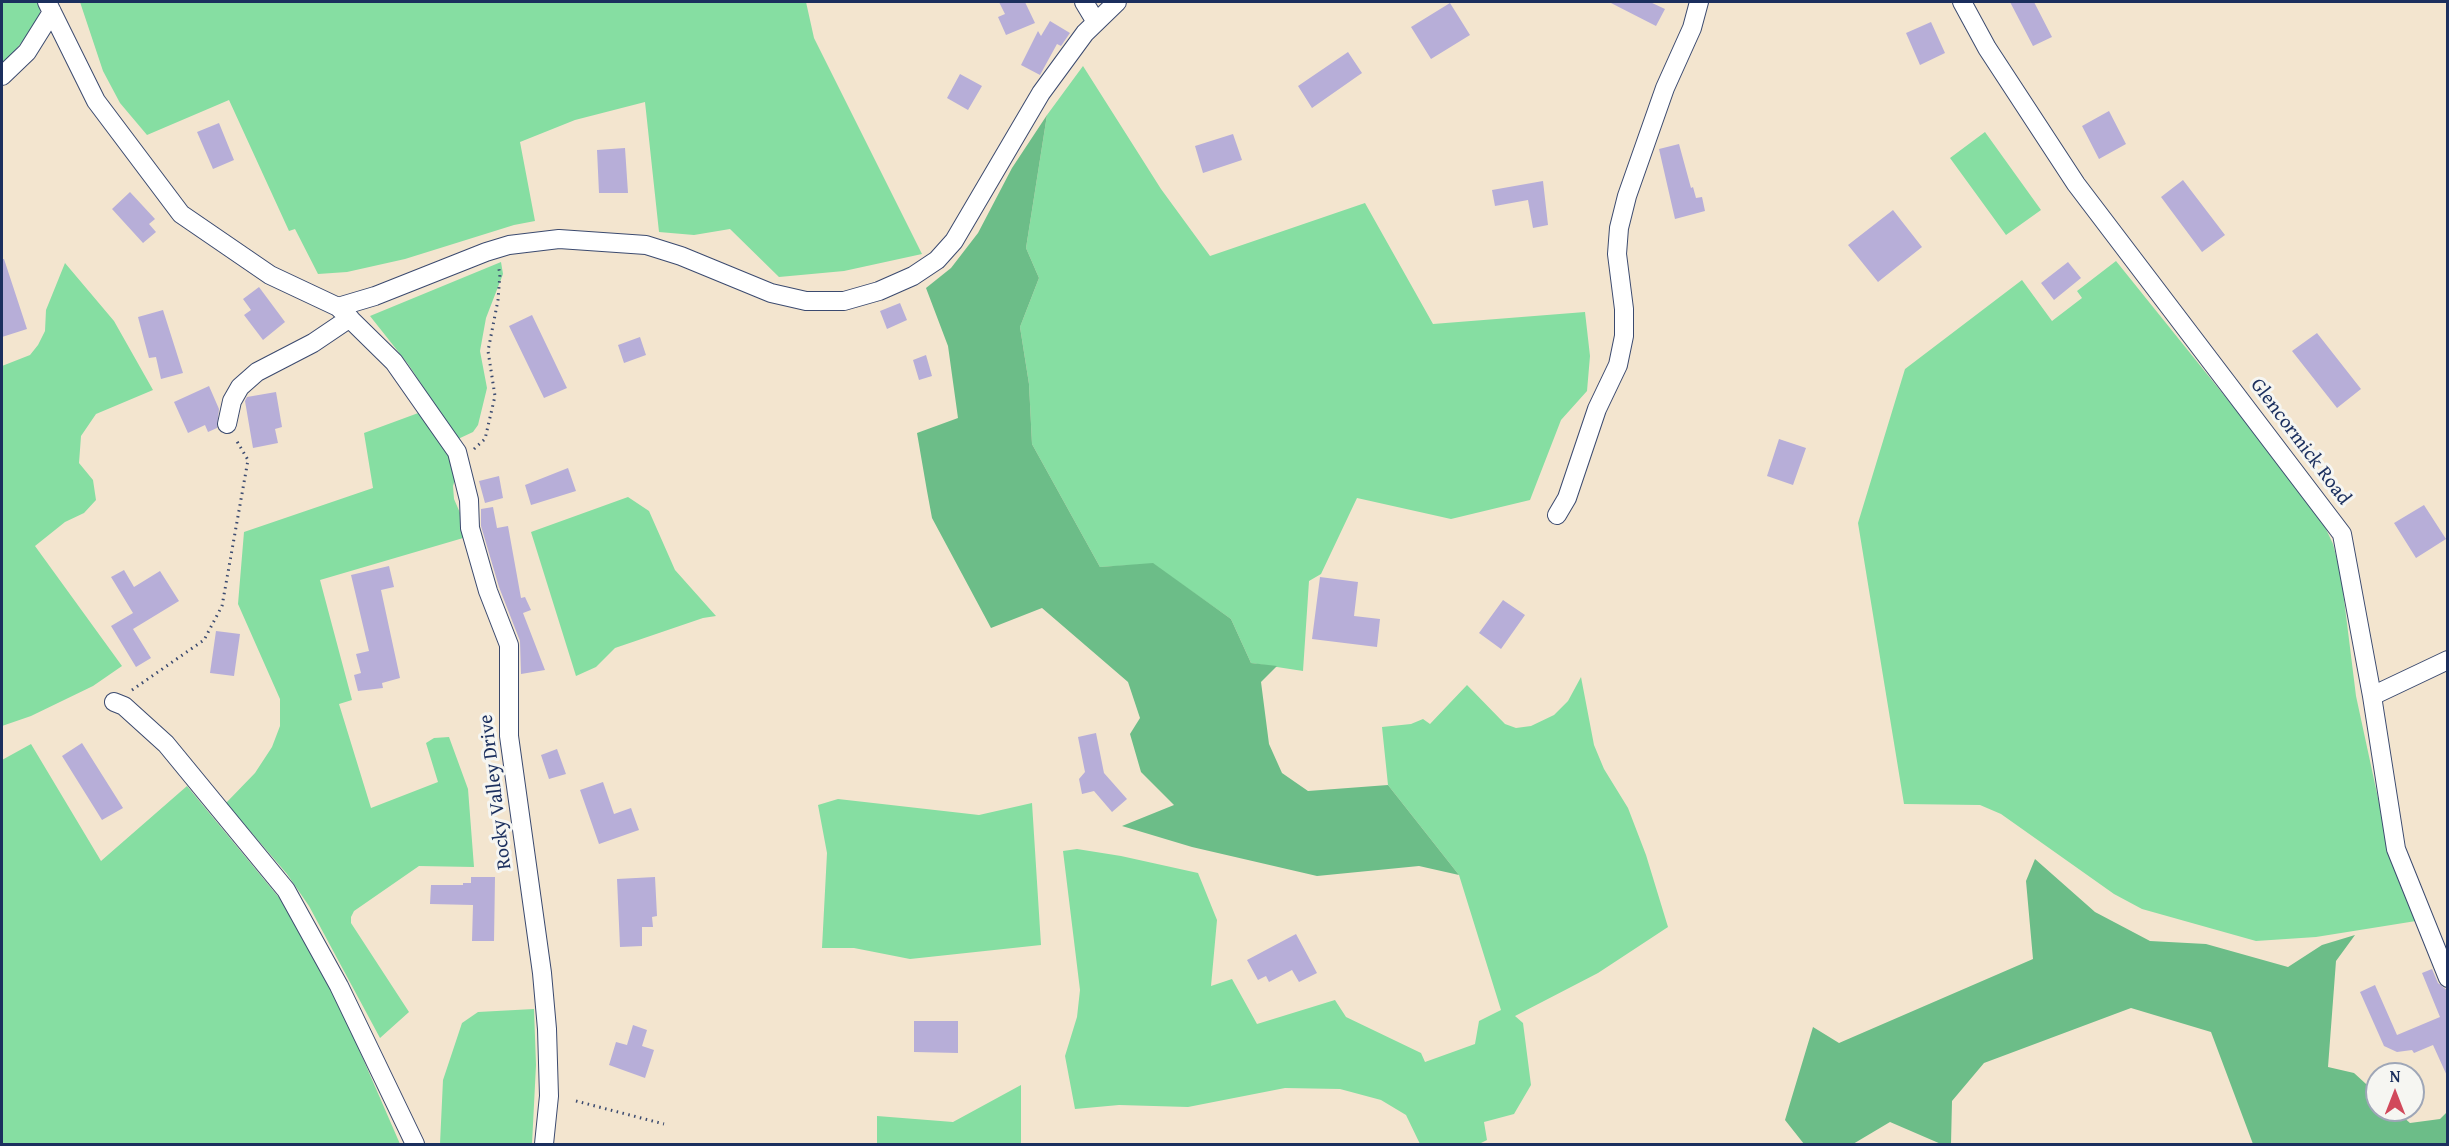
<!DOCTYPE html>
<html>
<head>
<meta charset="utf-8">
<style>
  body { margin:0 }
  #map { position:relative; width:2449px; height:1146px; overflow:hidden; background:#f3e5cf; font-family:"Gentium Book Plus",serif }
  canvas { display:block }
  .frame { position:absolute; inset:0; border:3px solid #1b2f5e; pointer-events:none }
  .north { position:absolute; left:2365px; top:1062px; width:60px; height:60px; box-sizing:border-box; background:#f6f6f2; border:2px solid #9ea6b7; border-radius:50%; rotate:0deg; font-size:16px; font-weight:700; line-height:24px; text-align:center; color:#1b2f5e }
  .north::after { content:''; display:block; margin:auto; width:21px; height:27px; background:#d1495b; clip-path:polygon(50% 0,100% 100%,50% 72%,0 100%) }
</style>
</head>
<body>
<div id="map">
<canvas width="2449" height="1146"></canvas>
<div class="frame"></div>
<div class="north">N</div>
</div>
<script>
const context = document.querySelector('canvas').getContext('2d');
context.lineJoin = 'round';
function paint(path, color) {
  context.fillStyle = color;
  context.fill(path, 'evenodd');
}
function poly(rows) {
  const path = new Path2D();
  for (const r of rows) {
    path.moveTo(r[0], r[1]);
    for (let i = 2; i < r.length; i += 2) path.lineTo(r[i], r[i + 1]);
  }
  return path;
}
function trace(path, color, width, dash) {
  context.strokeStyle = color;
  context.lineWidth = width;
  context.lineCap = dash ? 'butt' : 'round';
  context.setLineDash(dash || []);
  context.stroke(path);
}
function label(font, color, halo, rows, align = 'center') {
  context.font = font + ' "Gentium Book Plus",serif';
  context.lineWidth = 6;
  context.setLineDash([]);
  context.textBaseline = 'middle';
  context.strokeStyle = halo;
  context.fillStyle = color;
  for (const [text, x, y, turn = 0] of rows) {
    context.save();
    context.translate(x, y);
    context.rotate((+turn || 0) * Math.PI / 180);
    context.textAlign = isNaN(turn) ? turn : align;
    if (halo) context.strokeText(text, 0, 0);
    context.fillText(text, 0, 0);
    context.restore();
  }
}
const green = poly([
  [2,2,40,2,40,15,32,30,2,66],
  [80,2,806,2,814,38,922,254,844,271,779,277,730,229,694,235,659,232,645,102,575,120,520,142,535,221,514,225,405,259,347,272,318,274,295,229,289,231,229,100,147,135,120,103,103,71],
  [1083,66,1161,189,1210,256,1365,203,1433,324,1585,312,1590,356,1587,391,1561,420,1530,500,1451,519,1357,498,1321,574,1309,581,1303,671,1251,663,1231,619,1153,564,1100,567,1032,444,1029,384,1020,327,1039,278,1026,248,1047,115],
  [1985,132,2041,210,2006,235,1950,158],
  [2116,261,2318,512,2333,544,2341,575,2356,696,2381,812,2399,880,2416,921,2316,937,2256,941,2142,909,2114,894,2001,814,1980,805,1904,804,1858,523,1905,369,2022,280,2052,321,2082,298,2077,291],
  [501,262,503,274,486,318,480,351,487,388,478,425,473,432,458,439,408,364,370,316],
  [65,263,114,321,153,390,96,414,81,436,79,463,93,480,96,500,84,513,65,522,35,546,122,666,93,686,31,716,2,726,2,366,30,355,38,345,45,331,46,310],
  [421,412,451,456,456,476,453,486,454,499,470,536,320,580,352,700,339,704,371,808,438,782,426,743,434,738,449,737,468,789,474,867,419,866,354,911,351,917,351,923,409,1012,380,1038,309,906,287,874,226,803,255,773,272,747,280,726,280,699,238,604,244,532,373,488,364,433],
  [628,497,649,511,675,570,716,616,703,618,615,648,596,667,576,676,531,532],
  [1581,677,1594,745,1604,769,1628,808,1646,855,1668,927,1598,973,1515,1016,1523,1023,1531,1085,1514,1114,1484,1122,1487,1140,1479,1144,1420,1144,1406,1115,1381,1100,1340,1089,1285,1088,1188,1107,1119,1105,1075,1109,1065,1056,1077,1017,1080,990,1063,851,1077,849,1121,856,1198,873,1217,920,1211,986,1232,979,1257,1024,1335,1000,1346,1017,1421,1053,1425,1062,1475,1044,1479,1021,1501,1010,1459,875,1388,785,1382,727,1411,724,1423,719,1430,724,1467,685,1505,724,1516,728,1531,726,1554,715,1568,701],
  [31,744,101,861,187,786,281,900,307,941,344,1015,400,1144,2,1144,2,760],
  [838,799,979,815,1032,803,1041,945,910,959,854,948,822,948,827,853,818,805],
  [534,1009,536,1065,532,1144,440,1144,443,1080,462,1023,478,1012],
  [1021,1085,1021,1144,877,1144,877,1116,953,1122]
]);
const forest = poly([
  [1047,115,1026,248,1039,278,1020,327,1029,384,1032,444,1100,567,1153,563,1231,619,1251,663,1277,666,1261,682,1269,744,1282,773,1308,791,1388,785,1459,875,1419,866,1317,876,1192,847,1122,826,1174,805,1141,772,1130,734,1140,718,1128,682,1042,608,991,628,932,518,927,491,917,433,958,418,948,346,926,288,951,268,978,233,1012,168],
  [2035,859,2095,912,2150,941,2206,944,2288,967,2322,945,2355,935,2336,961,2328,1067,2354,1073,2377,1094,2377,1110,2395,1110,2410,1123,2440,1119,2447,1112,2447,1144,2253,1144,2211,1032,2131,1008,1984,1063,1952,1101,1951,1144,1941,1144,1890,1122,1853,1144,1804,1144,1785,1120,1813,1027,1839,1043,2033,959,2026,881]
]);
const building = poly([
  [999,2,1025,2,1035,23,1006,35,998,17,1005,14],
  [1609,2,1650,2,1665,9,1656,26],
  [2010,2,2034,2,2052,37,2033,46],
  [1450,3,1470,35,1431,59,1411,27],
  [1050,21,1070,33,1061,46,1057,44,1040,75,1021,65,1038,31,1041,36],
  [1931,22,1945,53,1920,65,1906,33],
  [1348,52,1362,73,1312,108,1298,86],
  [960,74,982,86,968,110,947,98],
  [2109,111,2126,144,2099,159,2082,126],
  [219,123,234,160,213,169,197,132],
  [1233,134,1242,160,1203,173,1195,146],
  [1679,144,1691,188,1693,187,1696,198,1702,197,1705,211,1675,219,1659,149],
  [625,148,628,193,599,193,597,150],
  [2183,180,2225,235,2202,252,2161,197],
  [1543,181,1548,225,1533,228,1528,200,1495,206,1492,190],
  [130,192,155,219,149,224,156,232,143,243,112,209],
  [1893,210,1922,247,1878,282,1848,245],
  [2,259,4,259,27,329,2,337],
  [2068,262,2081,278,2054,300,2041,283],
  [259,287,285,322,263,340,244,315,251,310,243,299],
  [900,303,907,320,887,329,880,311],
  [163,310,183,373,161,379,156,357,149,358,138,317],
  [532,315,567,388,544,398,509,326],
  [2317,333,2361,389,2337,408,2292,351],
  [640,337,646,355,624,363,618,345],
  [926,355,932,376,919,380,913,360],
  [209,386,219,409,217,428,208,432,205,425,188,433,174,402],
  [276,392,282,427,275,429,278,443,253,448,245,401,247,397],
  [1779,439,1806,448,1793,485,1767,476],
  [568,468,576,491,531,505,525,485],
  [499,476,503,498,485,503,479,481],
  [2424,505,2446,539,2416,558,2394,523],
  [493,507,497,528,508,526,521,598,525,597,531,610,523,613,545,670,521,674,520,641,499,587,481,526,481,509],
  [389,566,394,587,381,590,400,678,382,683,383,688,358,691,354,675,361,673,356,654,369,651,351,575],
  [124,570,134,587,160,571,179,601,133,629,151,658,136,667,111,626,133,613,111,577],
  [1320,577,1358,582,1354,616,1380,619,1377,647,1312,639],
  [1503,600,1525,615,1501,649,1479,633],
  [216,631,240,634,234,676,210,673],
  [1096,733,1104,773,1127,799,1112,812,1094,791,1082,794,1079,779,1085,772,1078,737],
  [82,743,123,808,102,820,62,756],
  [557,749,566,774,549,779,541,755],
  [603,782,614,814,631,808,639,830,599,844,580,790],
  [471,877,495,877,494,941,472,941,473,905,430,904,431,885,463,885,463,883,471,883],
  [655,877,657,916,652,917,653,927,642,927,642,946,620,947,617,879],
  [1296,934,1317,973,1299,982,1292,970,1269,982,1266,976,1258,980,1247,960],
  [2432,969,2438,983,2448,991,2448,1078,2433,1045,2414,1053,2412,1050,2397,1052,2384,1046,2360,992,2375,985,2397,1035,2440,1017,2422,973],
  [914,1021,958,1021,958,1053,914,1052],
  [633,1025,647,1030,642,1046,654,1050,645,1078,609,1065,616,1042,627,1045]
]);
const path = poly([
  [474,449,485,439,495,396,488,351,498,300,500,274,498,265],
  [132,690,204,640,222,606,248,460,235,438],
  [576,1101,664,1124]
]);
const minor = poly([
  [47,2,96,101,181,214,270,275,338,307,394,362,457,452,469,500,470,528,488,591,509,645,509,736,542,973,547,1029,549,1096,544,1144],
  [1084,2,1096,22],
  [1962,2,1987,48,2076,184,2342,534,2372,696,2396,849,2448,978],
  [2,76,27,52,52,12],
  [338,307,375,296,486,252,509,245,559,239,646,245,681,256,771,293,806,301,844,301,879,291,913,276,937,260,954,241,1041,93,1085,33,1117,2],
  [227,424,232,401,240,387,257,372,313,343,350,318],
  [1557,515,1567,498,1597,409,1618,365,1624,336,1624,309,1617,254,1619,228,1627,196,1665,88,1692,28,1699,2],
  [2372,696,2448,660],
  [114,702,124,706,166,744,286,890,339,986,415,1144]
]);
const streetNames = [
  ["Glencormick Road",2300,442,53],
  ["Rocky Valley Drive",496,792,-97]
];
paint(green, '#86dea2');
paint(forest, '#6cbd88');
paint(building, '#b7aed8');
trace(minor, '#3b4a6f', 20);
trace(path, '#3b4a6f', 3, [1.5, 4.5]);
trace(minor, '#fff', 18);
label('20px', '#1b2f5e', '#f6f6f2', streetNames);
</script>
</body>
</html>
